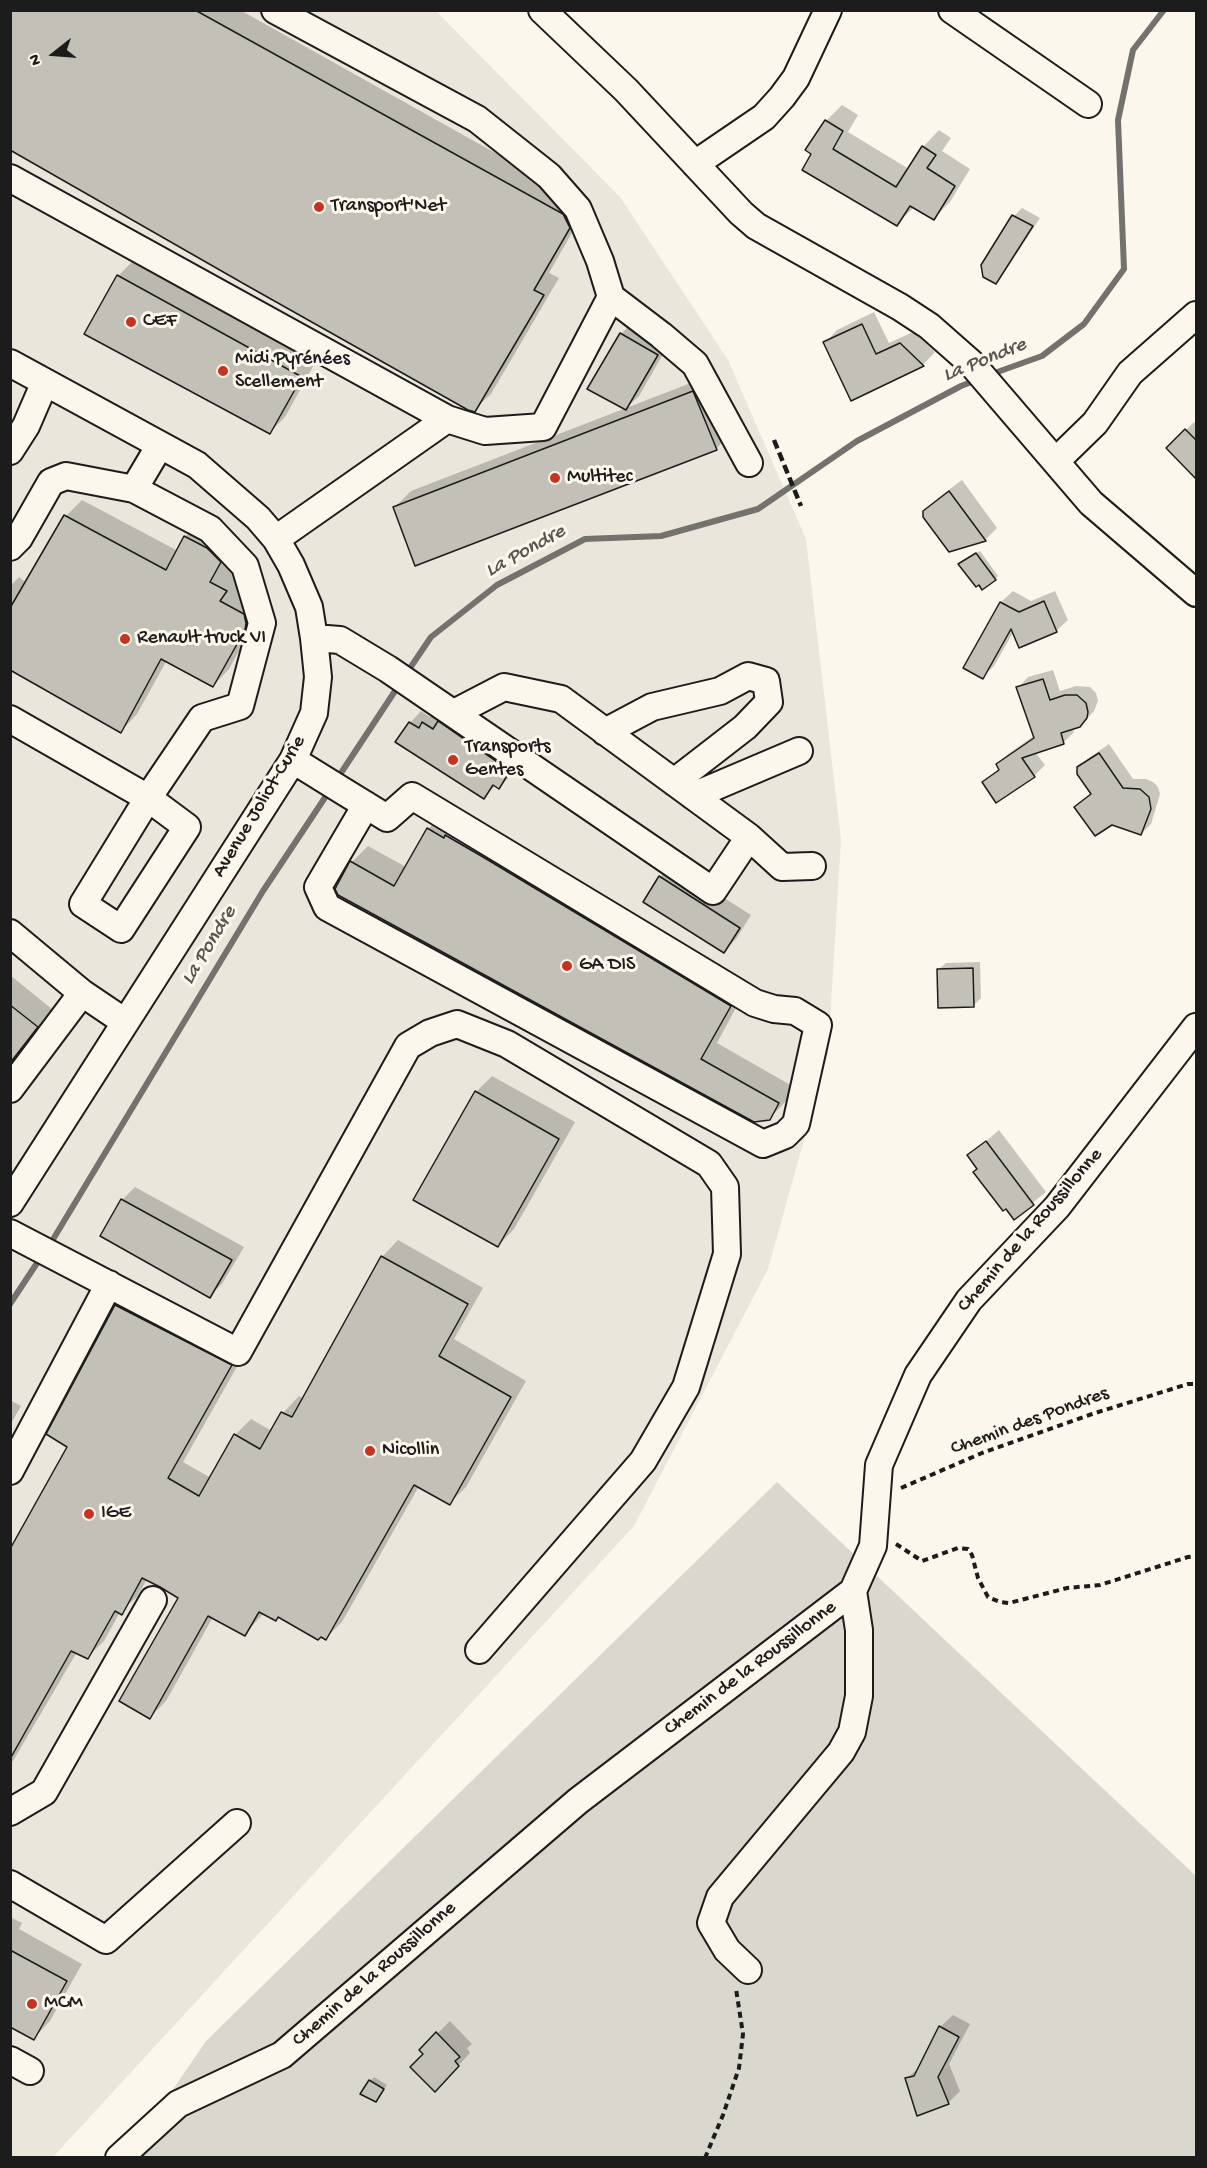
<!DOCTYPE html>
<html>
<head>
<meta charset="utf-8">
<style>
  body { margin:0 }
  #map { position:relative; width:1207px; height:2168px; overflow:hidden; background:#fbf7ec; font-family:"Gochi Hand",sans-serif }
  canvas { display:block }
  .frame { position:absolute; inset:0; border:12px solid #1c1c1c; pointer-events:none }
  .north { position:absolute; left:24px; top:24px; width:60px; height:60px; -webkit-text-stroke:4px #fbf7ec; paint-order:stroke; rotate:253deg; font-size:16px; font-weight:700; line-height:24px; text-align:center; color:#1c1c1c }
  .north::after { content:''; display:block; margin:auto; width:21px; height:27px; background:#1c1c1c; clip-path:polygon(50% 0,100% 100%,50% 72%,0 100%) }
</style>
</head>
<body>
<div id="map">
<canvas width="1207" height="2168"></canvas>
<div class="frame"></div>
<div class="north">N</div>
</div>
<script>
const context = document.querySelector('canvas').getContext('2d');
context.lineJoin = 'round';
function paint(path, color) {
  context.fillStyle = color;
  context.fill(path, 'evenodd');
}
function poly(rows) {
  const path = new Path2D();
  for (const r of rows) {
    path.moveTo(r[0], r[1]);
    for (let i = 2; i < r.length; i += 2) path.lineTo(r[i], r[i + 1]);
  }
  return path;
}
function trace(path, color, width, dash) {
  context.strokeStyle = color;
  context.lineWidth = width;
  context.lineCap = dash ? 'butt' : 'round';
  context.setLineDash(dash || []);
  context.stroke(path);
}
function label(font, color, halo, rows, align = 'center') {
  context.font = font + ' "Gochi Hand",sans-serif';
  context.lineWidth = 6;
  context.setLineDash([]);
  context.textBaseline = 'middle';
  context.strokeStyle = halo;
  context.fillStyle = color;
  for (const [text, x, y, turn = 0] of rows) {
    context.save();
    context.translate(x, y);
    context.rotate((+turn || 0) * Math.PI / 180);
    context.textAlign = isNaN(turn) ? turn : align;
    if (halo) context.strokeText(text, 0, 0);
    context.fillText(text, 0, 0);
    context.restore();
  }
}
const built = poly([
  [11,11,435,11,439,14,620,197,728,360,806,539,841,840,828,1054,768,1269,634,1526,53,2157,11,2158]
]);
const green = poly([
  [777,1482,1196,1876,1196,2157,126,2158,206,2041]
]);
const shadow = poly([
  [10,10,240,10,581,201,585,210,549,273,559,278,491,394,474,410],
  [842,105,858,115,848,132,909,169,923,147,939,130,951,138,942,151,970,169,950,202,934,218,913,208,897,224,813,154,826,121],
  [1022,208,1040,218,1003,274,995,282,983,266,1014,216],
  [133,261,316,361,285,417,270,432,118,276],
  [874,312,889,343,913,332,935,352,923,365,851,399,825,343,837,330],
  [633,322,670,342,639,396,626,408,621,334],
  [709,376,732,432,716,449,395,507,411,491],
  [1194,422,1196,425,1196,478,1168,448],
  [962,480,997,528,985,540,950,550,925,511,938,498],
  [82,500,178,551,185,537,202,520,236,545,226,565,242,574,236,584,260,598,261,612,229,669,213,686,167,660,137,714,121,731,10,668,10,586,19,577,27,583,66,516],
  [980,551,998,576,995,579,979,584,964,561],
  [1013,591,1031,601,1055,591,1068,620,1056,631,1014,631,994,666,982,677,965,667,1001,602],
  [1053,670,1060,691,1076,686,1090,687,1096,693,1098,701,1094,711,1084,722,1072,728,1074,732,1064,742,1035,752,1045,765,1034,776,997,801,984,782,1000,768,998,764,1008,754,1035,735,1018,688,1028,677],
  [421,711,430,717,435,712,521,759,510,776,499,787,496,785,483,797,398,742,410,723],
  [1109,744,1133,779,1146,779,1153,782,1158,787,1160,794,1151,824,1141,834,1076,807,1092,793,1079,768,1089,758],
  [444,813,746,989,717,1043,794,1087,786,1101,770,1118,352,862,368,846,406,867,428,829],
  [672,865,751,915,736,939,724,951,660,877],
  [980,962,981,998,974,1005,938,970,946,963],
  [10,975,53,1010,10,1066],
  [492,1076,575,1122,514,1229,498,1246,476,1092],
  [999,1130,1046,1192,1014,1218,969,1156],
  [135,1187,244,1247,222,1284,209,1296,102,1236,123,1199],
  [398,1240,483,1288,454,1339,526,1381,466,1487,450,1503,419,1486,342,1622,326,1638,279,1616,264,1613,245,1634,213,1617,166,1701,150,1717,180,1598,147,1579,137,1597,120,1612,104,1641,88,1657,77,1652,10,1766,10,1552,69,1446,116,1306,132,1290,247,1349,183,1462,211,1478,235,1435,251,1419,272,1431,283,1413,299,1396,304,1399,382,1257],
  [10,1400,21,1406,10,1425],
  [10,1917,22,1923,19,1929,82,1964,50,2021,34,2038,10,2025],
  [953,2015,970,2024,949,2064,960,2091,948,2103,906,2079,921,2066,940,2027],
  [450,2021,472,2044,467,2048,470,2053,447,2078,421,2050],
  [374,2077,387,2085,376,2101,370,2081]
]);
const stream = poly([
  [989,375,1042,356,1084,324,1124,269,1118,120,1133,50,1164,10],
  [406,674,431,637,497,585,585,539,661,536,758,509,857,441,961,386,977,380],
  [337,779,399,685],
  [49,1246,263,891,330,790],
  [10,1304,41,1257]
]);
const building = poly([
  [10,10,195,10,563,214,570,228,534,290,544,295,475,412,468,410,246,285,10,150,10,10],
  [825,120,843,131,833,149,896,187,922,146,936,155,927,168,955,186,934,220,910,206,897,226,802,170,811,154,805,150,825,120],
  [1012,215,1033,226,996,284,983,277,981,265,1012,215],
  [117,275,302,377,270,434,84,334,117,275],
  [862,324,876,354,900,343,924,366,851,401,823,342,862,324],
  [620,333,658,355,626,410,587,389,620,333],
  [693,391,717,450,415,566,393,507,693,391],
  [1185,429,1197,441,1197,480,1166,448,1185,429],
  [949,491,986,541,949,552,923,517,923,511,949,491],
  [64,515,166,570,184,536,207,548,221,562,210,582,227,591,220,601,244,614,246,623,245,630,213,687,161,659,121,733,10,670,10,608,64,515],
  [976,553,996,580,982,590,979,585,976,587,958,564,976,553],
  [1044,601,1057,632,1019,648,1011,629,983,679,963,668,1000,602,1019,612,1044,601],
  [1043,679,1050,700,1065,695,1077,695,1086,703,1088,712,1087,718,1080,727,1061,733,1064,744,1022,758,1035,777,996,803,982,782,999,770,996,764,1034,738,1016,687,1043,679],
  [438,721,510,771,499,789,493,785,484,799,395,742,409,722,419,728,422,722,433,729,438,721],
  [1099,753,1123,788,1140,789,1149,797,1151,809,1141,835,1112,825,1095,836,1074,807,1091,794,1077,774,1077,767,1099,753],
  [427,828,444,838,445,835,483,857,731,1006,701,1059,779,1103,770,1120,754,1122,338,895,335,889,350,861,394,886,427,828],
  [659,876,740,928,724,953,643,902,659,876],
  [973,968,974,1007,938,1008,937,969,973,968],
  [10,1005,38,1027,10,1063,10,1005],
  [475,1091,559,1139,498,1247,413,1200,475,1091],
  [986,1141,1034,1205,1014,1220,1006,1209,1003,1211,973,1172,977,1169,967,1155,986,1141],
  [121,1199,232,1260,210,1298,100,1236,121,1199],
  [381,1256,468,1304,439,1356,511,1397,450,1505,414,1485,326,1640,321,1637,318,1640,278,1617,276,1621,259,1612,245,1636,208,1616,150,1719,119,1701,178,1598,160,1587,142,1578,122,1615,115,1611,88,1659,71,1651,10,1759,10,1549,67,1447,46,1434,115,1305,232,1365,168,1478,199,1496,234,1434,260,1449,281,1412,292,1417,381,1256],
  [10,1950,67,1981,34,2040,10,2027,10,1950],
  [939,2026,959,2037,938,2077,949,2104,917,2116,905,2078,914,2076,939,2026],
  [436,2032,460,2057,455,2061,459,2066,435,2092,410,2067,423,2054,419,2050,436,2032],
  [369,2080,384,2089,376,2102,360,2094,369,2080]
]);
const path = poly([
  [901,1488,982,1453,1092,1414,1188,1384,1196,1384],
  [896,1544,922,1561,958,1548,968,1549,972,1555,978,1578,988,1597,1000,1602,1009,1603,1067,1588,1100,1585,1188,1557,1196,1556],
  [705,2158,723,2115,739,2068,743,2034,736,1989]
]);
const minor = poly([
  [275,10,477,119,549,176,578,209,600,261,611,297,543,427,485,431,447,419],
  [542,10,626,90,741,213,756,226,900,307,929,326,971,363,1091,503,1196,593],
  [952,10,1088,104],
  [695,164,764,117,782,97,796,78,828,10],
  [10,178,447,419,276,539],
  [611,297,661,335,695,364,749,463],
  [10,363,197,465,258,518,276,539,291,565,309,607,314,638,318,677,314,713,293,760,10,1203],
  [10,451,26,426,45,382],
  [1056,461,1095,423,1130,373,1196,315],
  [134,489,160,445],
  [10,547,19,538,51,482,66,476,134,489,210,529,245,566,262,623,240,706,202,718,148,798,10,719],
  [314,638,340,640,388,669,713,891,749,837,561,699,504,687,454,713],
  [605,732,652,707,720,691,748,676,766,681,769,702,745,727,674,782],
  [293,760,343,791,387,818,412,796,755,1003,774,1009,795,1011,818,1025,796,1124,785,1135,763,1144,327,907,318,887,366,805],
  [693,796,799,751],
  [148,798,187,827,121,929,83,904,148,798],
  [749,837,782,867,812,866],
  [10,933,82,993,125,1022],
  [10,1089,82,993],
  [10,1233,238,1352,408,1046,430,1033,457,1024,507,1044,709,1164,725,1187,727,1254,686,1387,643,1461,479,1650],
  [10,1471,109,1284],
  [10,1812,44,1792,153,1600],
  [10,1884,106,1940,237,1823],
  [748,1970,727,1950,711,1923,720,1897,841,1752,852,1732,859,1696,859,1630,853,1591],
  [10,2060,30,2071],
  [119,2158,178,2104,282,2055,578,1801,853,1591,873,1546,879,1465,918,1375,969,1300,1057,1207,1196,1027]
]);
const rail = poly([
  [774,440,801,506]
]);
const markers = [
  [319,207,6,"#c8321e"],
  [131,322,6,"#c8321e"],
  [223,371,6,"#c8321e"],
  [555,478,6,"#c8321e"],
  [125,639,6,"#c8321e"],
  [453,760,6,"#c8321e"],
  [567,966,6,"#c8321e"],
  [370,1451,6,"#c8321e"],
  [89,1514,6,"#c8321e"],
  [32,2004,6,"#c8321e"]
];
const poiNames = [
  ["Transport'Net",331,207],
  ["CEF",143,322],
  ["Midi Pyrénées",235,360],
  ["Scellement",235,383],
  ["Multitec",567,478],
  ["Renault truck VI",137,639],
  ["Transports",465,748],
  ["Gentes",465,771],
  ["GA DIS",579,966],
  ["Nicollin",382,1451],
  ["IGE",101,1514],
  ["MCM",44,2004]
];
const streetNames = [
  ["Avenue Joliot-Curie",260,807,-59],
  ["Chemin de la Roussillonne",1031,1231,-49],
  ["Chemin des Pondres",1030,1422,-20],
  ["Chemin de la Roussillonne",751,1669,-37],
  ["Chemin de la Roussillonne",375,1975,-41]
];
const waterNames = [
  ["La Pondre",985,361,-22],
  ["La Pondre",526,552,-29],
  ["La Pondre",210,946,-59]
];
paint(built, '#eae6dc');
paint(green, '#dad7ce');
paint(shadow, '#0003');
trace(stream, '#74726e', 6);
paint(building, '#c3c0b8');
trace(building, '#1c1c1c', 1.5);
trace(minor, '#1c1c1c', 30);
trace(path, '#1c1c1c', 4, [6, 4.5]);
trace(minor, '#fbf7ec', 26);
trace(rail, '#1c1c1c', 4.5, [9, 4.5]);
for (const [x, y, r, color] of markers) {
  const dot = new Path2D();
  dot.arc(x, y, r, 0, 2 * Math.PI);
  context.fillStyle = color;
  context.fill(dot);
  trace(dot, '#fbf7ec', 2);
}
label('20px', '#1c1c1c', '#fbf7ec', poiNames, 'left');
label('20px', '#1c1c1c', '#fbf7ec', streetNames);
label('italic 21px', '#575653', '#fbf7ec', waterNames);
</script>
</body>
</html>
